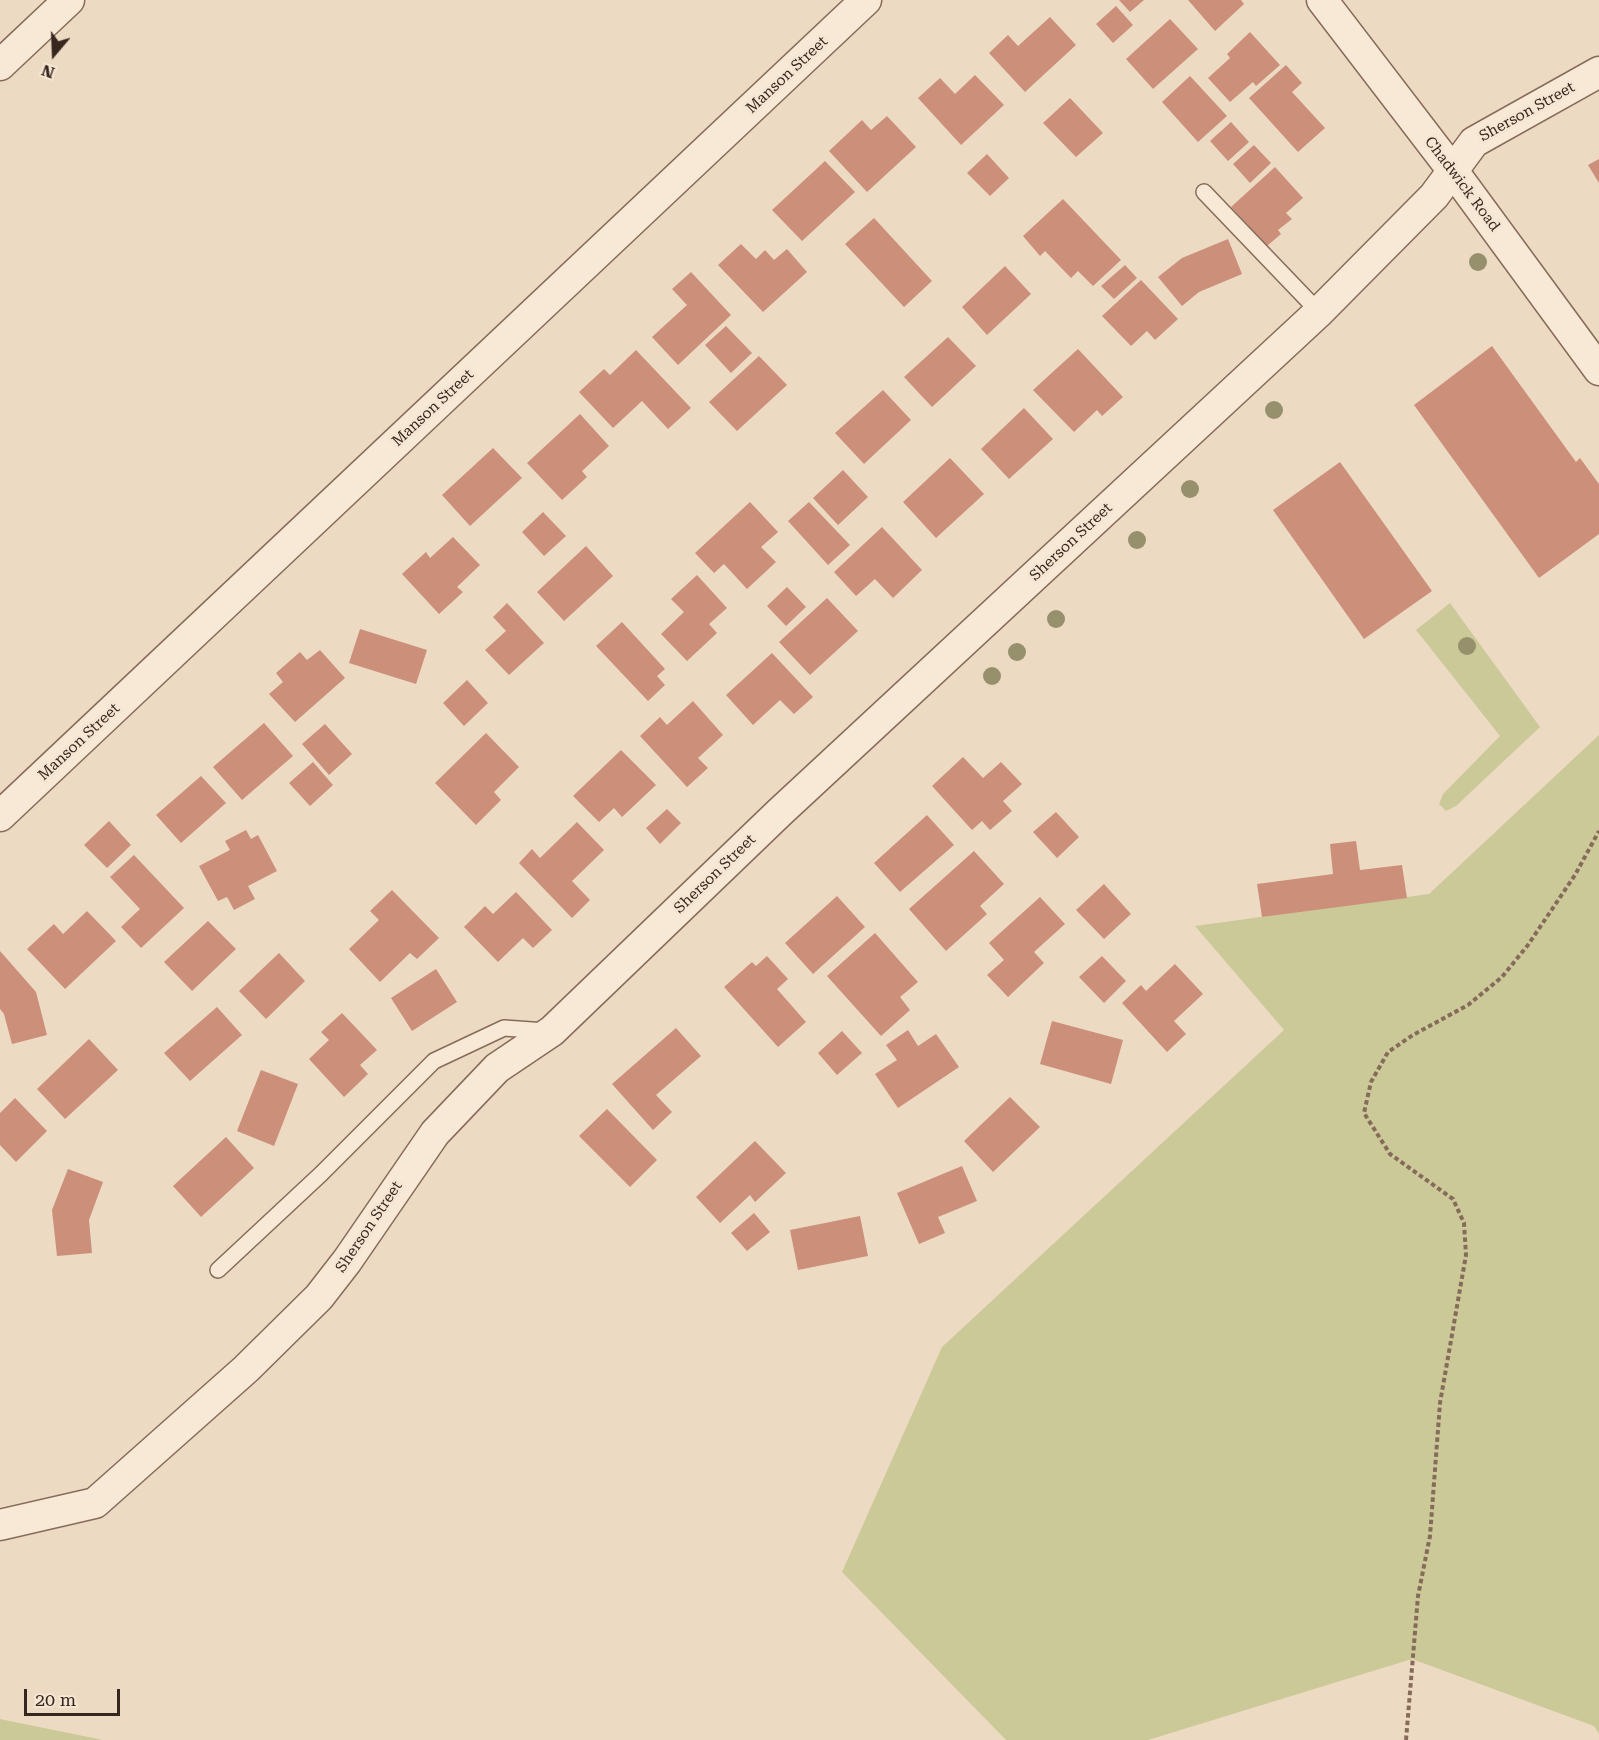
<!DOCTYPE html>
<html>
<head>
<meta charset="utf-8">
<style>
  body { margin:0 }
  #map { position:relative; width:1599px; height:1740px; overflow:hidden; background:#eddac3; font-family:"Roboto Serif",serif }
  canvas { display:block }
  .north { position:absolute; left:24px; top:24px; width:60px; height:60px; -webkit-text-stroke:4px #f5e6d3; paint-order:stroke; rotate:199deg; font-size:16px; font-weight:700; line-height:24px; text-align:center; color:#37261e }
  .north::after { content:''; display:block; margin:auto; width:21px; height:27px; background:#37261e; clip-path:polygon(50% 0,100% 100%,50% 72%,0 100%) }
  .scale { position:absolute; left:24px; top:1689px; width:96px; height:27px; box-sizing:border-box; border:3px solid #37261e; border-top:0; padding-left:8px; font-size:18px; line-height:21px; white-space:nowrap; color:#37261e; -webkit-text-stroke:4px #f5e6d3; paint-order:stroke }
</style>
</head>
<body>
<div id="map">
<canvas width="1599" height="1740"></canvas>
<div class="north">N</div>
<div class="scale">20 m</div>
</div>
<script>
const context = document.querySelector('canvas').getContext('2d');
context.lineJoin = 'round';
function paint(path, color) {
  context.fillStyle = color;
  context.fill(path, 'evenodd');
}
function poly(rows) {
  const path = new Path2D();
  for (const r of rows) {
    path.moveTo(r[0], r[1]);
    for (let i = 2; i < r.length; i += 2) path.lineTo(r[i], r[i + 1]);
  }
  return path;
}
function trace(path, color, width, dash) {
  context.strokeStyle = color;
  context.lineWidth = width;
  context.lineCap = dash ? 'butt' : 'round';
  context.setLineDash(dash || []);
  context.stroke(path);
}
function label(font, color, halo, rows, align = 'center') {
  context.font = font + ' "Roboto Serif",serif';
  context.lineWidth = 6;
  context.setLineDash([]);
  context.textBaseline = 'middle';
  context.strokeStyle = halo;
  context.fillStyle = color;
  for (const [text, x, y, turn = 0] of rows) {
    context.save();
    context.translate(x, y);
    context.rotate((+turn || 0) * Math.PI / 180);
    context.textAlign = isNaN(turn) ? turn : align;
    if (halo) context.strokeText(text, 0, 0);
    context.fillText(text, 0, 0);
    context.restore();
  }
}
const green = poly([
  [1450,603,1540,727,1456,806,1446,811,1439,804,1443,794,1500,736,1416,630],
  [1599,735,1599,1734,1594,1726,1412,1659,1148,1740,1006,1740,842,1572,942,1347,1284,1030,1195,926,1429,894],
  [0,1719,103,1740,0,1740]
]);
const building = poly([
  [1119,0,1144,0,1130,12],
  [1188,0,1241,0,1244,4,1215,31],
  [1116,6,1133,25,1113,43,1096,24],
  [1050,17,1076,45,1025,92,989,53,1008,35,1018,46],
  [1170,19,1198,49,1153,89,1126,59],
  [1250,32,1280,65,1256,86,1253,82,1230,102,1208,78,1230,58,1227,54],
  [1286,65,1302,83,1292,92,1325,128,1298,152,1249,98],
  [975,75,1004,105,961,145,918,98,940,78,955,94],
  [1190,76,1227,116,1198,142,1162,102],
  [1070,98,1103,133,1076,157,1043,123],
  [887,116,916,147,867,192,829,151,862,120,871,130],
  [1231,122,1249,142,1228,161,1210,141],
  [1254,145,1271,163,1250,183,1233,164],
  [987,154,1009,178,990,196,967,173],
  [1599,159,1599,183,1588,165],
  [825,161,855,192,802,241,772,210],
  [1275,167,1303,198,1286,213,1292,219,1278,230,1281,234,1267,246,1231,207],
  [1063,199,1121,260,1093,286,1078,271,1071,278,1045,251,1040,256,1023,236],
  [874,218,932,281,904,307,845,244],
  [1228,239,1242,274,1199,292,1182,306,1158,277,1182,258],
  [741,244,756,259,765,250,774,260,787,249,807,272,763,312,718,265],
  [1125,265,1137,278,1114,299,1101,286],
  [1005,266,1031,294,987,335,962,307],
  [691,272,731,315,678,365,652,337,687,305,672,289],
  [1141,280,1178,319,1155,340,1147,331,1131,346,1102,316],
  [726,326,752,353,731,373,705,345],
  [948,337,976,366,932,407,904,377],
  [1492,346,1576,462,1580,458,1599,484,1599,534,1539,578,1414,405],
  [1078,349,1123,397,1102,416,1097,410,1074,432,1033,390],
  [636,350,691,408,668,429,642,401,613,428,579,392,604,369,610,375],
  [759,356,787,385,737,431,709,402],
  [883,390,911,420,864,464,835,433],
  [1024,408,1053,439,1009,479,981,449],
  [580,414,609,446,582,471,587,477,562,500,527,463],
  [493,448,522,478,470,526,442,495],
  [950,458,984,494,936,538,903,502],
  [1340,462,1432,591,1364,639,1273,510],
  [843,470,868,497,838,525,813,498],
  [750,502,778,532,761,547,776,562,747,589,724,564,714,573,695,553],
  [809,502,850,545,828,565,788,521],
  [543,512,566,536,544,556,522,532],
  [882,527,922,570,893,598,875,579,856,596,834,572],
  [453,537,480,565,457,587,463,592,439,614,402,574,426,552,430,558],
  [586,546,613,576,564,621,537,592],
  [697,575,727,608,709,624,717,633,687,661,661,634,684,612,671,599],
  [787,587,806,607,786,626,767,606],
  [827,598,858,631,810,675,779,642],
  [507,603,544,643,509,675,485,650,506,631,493,617],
  [622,622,665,669,657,676,665,685,648,701,596,646],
  [360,629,427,650,416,684,349,663],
  [320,650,345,678,295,722,269,694,283,682,276,673,300,652,307,660],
  [772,653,813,697,794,714,780,700,753,725,726,695],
  [467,680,488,703,464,726,443,703],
  [693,701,723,735,698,758,708,768,687,787,640,736,660,717,667,725],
  [264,723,293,756,242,800,213,767],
  [325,724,352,754,329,775,302,744],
  [486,733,519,767,494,792,501,800,476,825,435,783],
  [621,750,656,785,622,817,614,808,599,822,573,796],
  [963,757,983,778,1001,762,1022,784,1003,801,1012,811,990,830,982,821,972,830,932,786],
  [313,762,333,785,310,806,289,783],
  [201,776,226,803,181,843,156,815],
  [667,809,681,823,660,844,646,828],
  [1056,812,1079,837,1057,858,1033,832],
  [927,815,954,845,900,892,874,863],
  [109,821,131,845,107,868,84,845],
  [577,822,604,850,572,881,590,900,572,918,519,863,532,849,540,858],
  [246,830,251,839,258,835,277,871,248,886,255,899,234,910,227,897,218,901,199,866,230,850,225,841],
  [1356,841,1360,870,1402,865,1407,898,1262,917,1257,884,1333,874,1330,844],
  [974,851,1004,884,980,906,987,914,946,951,909,909],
  [134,855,184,908,141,948,121,927,140,909,110,877],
  [1104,884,1131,914,1104,939,1076,910],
  [392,890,439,938,417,959,410,953,380,982,349,949,379,920,370,911],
  [516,892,552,930,533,948,523,938,498,962,464,927,485,906,493,914],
  [837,896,865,927,813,974,785,943],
  [1040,897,1065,924,1034,952,1044,963,1008,997,987,975,1004,960,989,943],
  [87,911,116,941,65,989,27,949,54,924,63,934],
  [208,921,236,949,192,991,164,962],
  [875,933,918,982,900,997,910,1010,881,1036,827,976],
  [0,951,36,992,47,1035,12,1044,4,1014,0,1009],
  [279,953,305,981,266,1019,239,991],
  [767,956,788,979,777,989,806,1022,778,1047,724,987,752,962,756,966],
  [1102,956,1126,981,1104,1003,1079,977],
  [1175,964,1203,994,1174,1021,1186,1034,1167,1052,1122,1003,1141,985,1146,991],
  [436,969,457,1002,412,1031,391,998],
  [217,1007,242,1035,190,1081,164,1053],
  [342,1013,377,1050,360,1065,368,1074,344,1097,309,1059,329,1040,321,1032],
  [1052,1021,1123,1040,1111,1084,1040,1064],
  [676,1028,701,1056,656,1095,672,1112,653,1130,612,1084],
  [908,1030,918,1046,936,1034,959,1067,898,1108,875,1074,897,1060,886,1045],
  [842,1031,862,1053,837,1075,818,1053],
  [89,1039,118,1070,65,1119,37,1089],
  [261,1070,298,1084,274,1146,237,1131],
  [1010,1097,1040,1127,993,1172,964,1141],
  [15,1098,47,1131,16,1162,0,1145,0,1113],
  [607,1109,657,1160,630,1187,579,1136],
  [226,1137,254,1168,201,1217,173,1186],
  [755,1141,786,1173,755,1202,750,1195,720,1223,696,1197],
  [962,1166,977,1201,938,1217,945,1233,919,1244,897,1193],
  [68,1169,103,1182,89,1220,92,1253,57,1256,52,1210],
  [754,1213,770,1232,747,1251,731,1233],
  [860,1216,868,1256,798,1270,790,1230]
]);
const path = poly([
  [1406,1740,1418,1596,1430,1536,1440,1403,1466,1255,1464,1223,1453,1199,1390,1154,1364,1113,1371,1082,1388,1052,1413,1035,1468,1005,1502,977,1528,945,1575,875,1599,831]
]);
const service = poly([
  [1204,192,1319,312],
  [218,1270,321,1174,434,1061,504,1028,546,1031]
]);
const minor = poly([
  [1322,0,1453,171,1599,370],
  [0,65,69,0],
  [0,816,866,0],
  [0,1525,95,1503,246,1369,319,1297,347,1261,435,1133,497,1068,552,1031,780,812,1319,312,1434,196,1474,142,1599,72]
]);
const trees = [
  [1478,262],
  [1274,410],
  [1190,489],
  [1137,540],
  [1056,619],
  [1467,646],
  [1017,652],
  [992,676]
];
const streetNames = [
  ["Manson Street",787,75,-43],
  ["Sherson Street",1527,112,-29],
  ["Chadwick Road",1462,184,53],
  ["Manson Street",433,408,-43],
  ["Sherson Street",1071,542,-43],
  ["Manson Street",79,742,-43],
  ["Sherson Street",715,874,-44],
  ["Sherson Street",369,1227,-56]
];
paint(green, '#cbc998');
paint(building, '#cb8f7a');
trace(service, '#876b5a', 18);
trace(minor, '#876b5a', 33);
trace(path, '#876b5a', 4, [4.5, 3]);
trace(service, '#f8e9d7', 15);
trace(minor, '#f8e9d7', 30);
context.fillStyle = '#96906c';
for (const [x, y] of trees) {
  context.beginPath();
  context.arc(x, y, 9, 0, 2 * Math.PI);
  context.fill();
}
label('15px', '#37261e', '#f5e6d3', streetNames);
</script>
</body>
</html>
